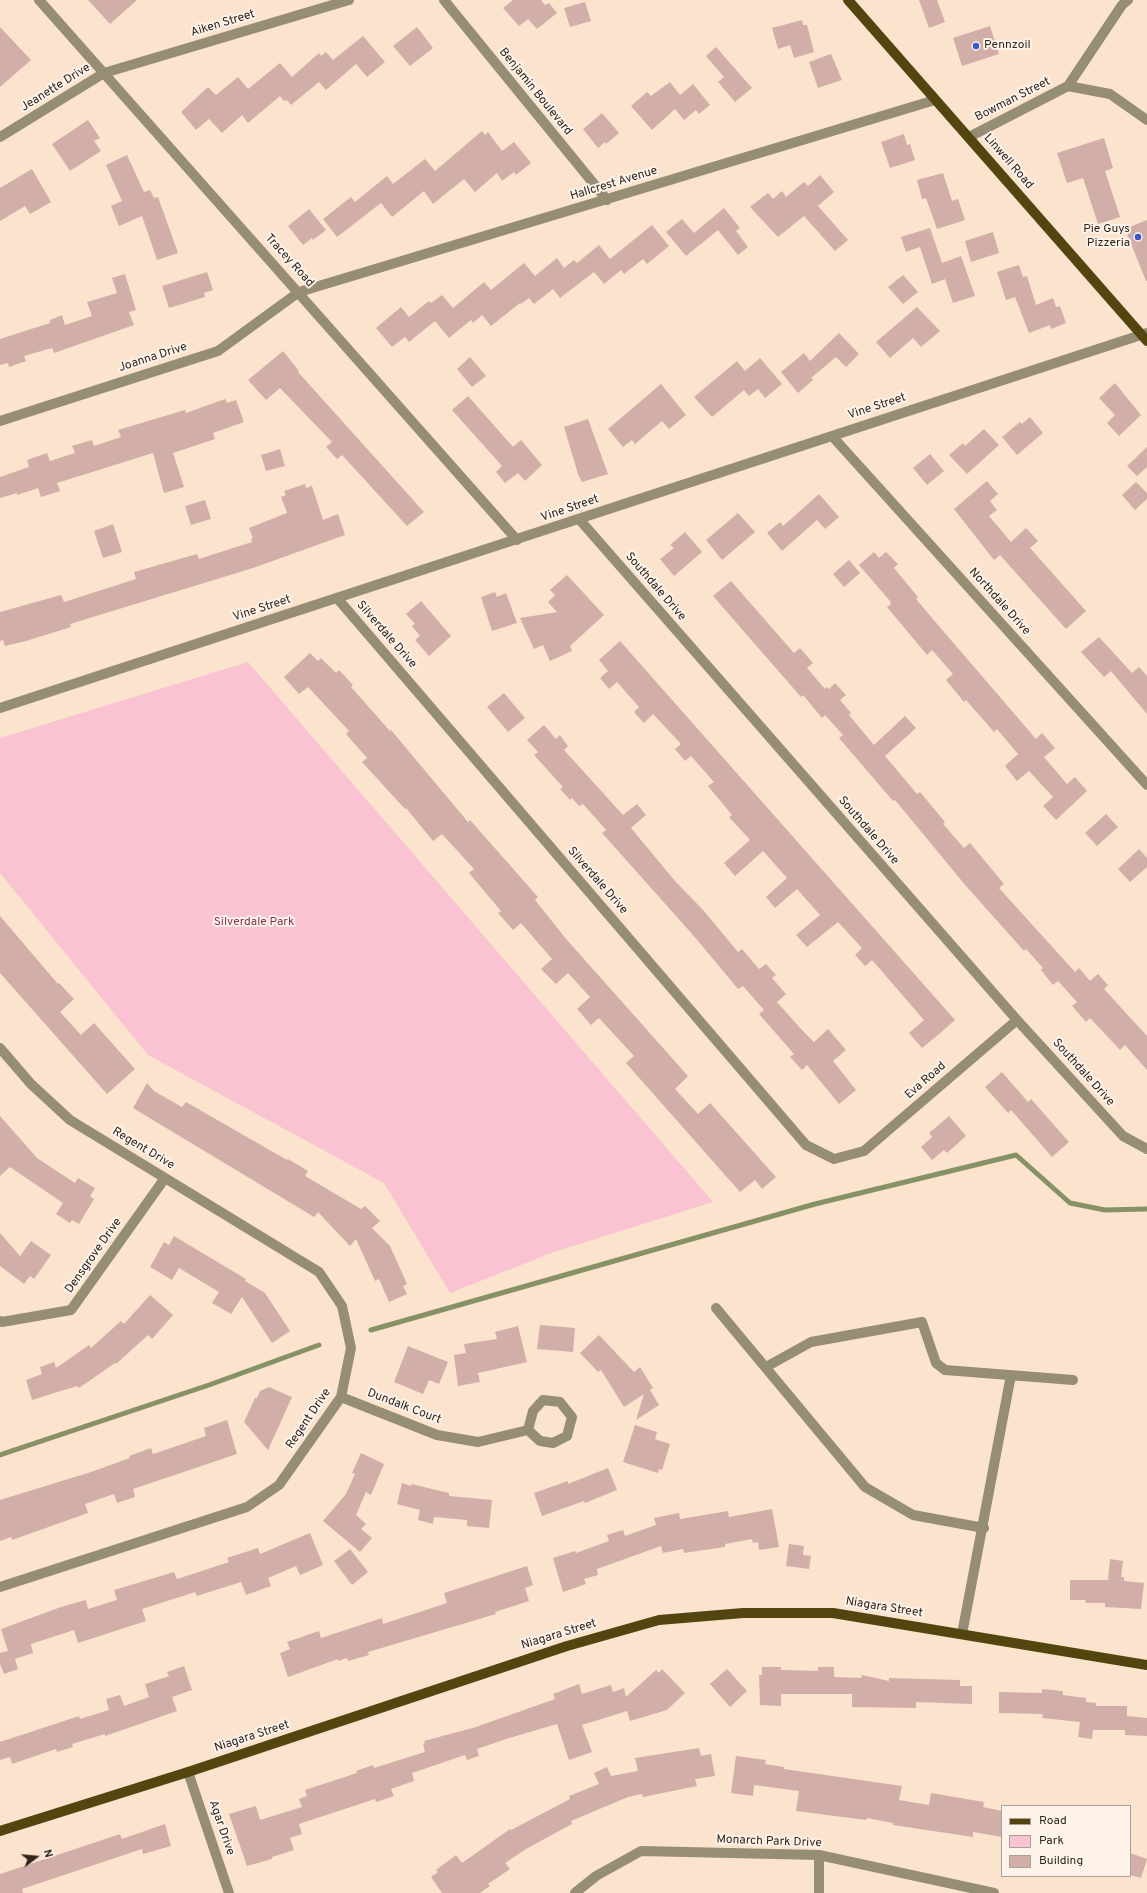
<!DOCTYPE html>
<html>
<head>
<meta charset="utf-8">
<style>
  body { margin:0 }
  #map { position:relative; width:1147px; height:1893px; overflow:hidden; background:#fce3cd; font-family:Overpass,sans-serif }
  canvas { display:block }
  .legend { position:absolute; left:1001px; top:1805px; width:130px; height:72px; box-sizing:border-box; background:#fdf3ea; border:1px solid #aaa198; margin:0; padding:5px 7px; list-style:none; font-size:12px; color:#2e251d }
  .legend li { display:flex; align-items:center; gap:8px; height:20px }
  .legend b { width:20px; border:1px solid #aaa198 }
  .north { position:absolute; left:16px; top:1837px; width:40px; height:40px; -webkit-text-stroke:3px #fdf3ea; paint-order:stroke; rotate:74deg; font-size:11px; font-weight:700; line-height:16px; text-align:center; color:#2e251d }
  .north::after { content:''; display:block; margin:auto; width:14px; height:18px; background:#2e251d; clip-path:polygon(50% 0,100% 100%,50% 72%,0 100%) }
</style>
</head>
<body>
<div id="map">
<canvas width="1147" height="1893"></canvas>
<ul class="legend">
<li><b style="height:5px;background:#534510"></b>Road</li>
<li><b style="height:11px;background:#f9c3d2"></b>Park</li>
<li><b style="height:11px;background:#d1afa8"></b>Building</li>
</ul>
<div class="north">N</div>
</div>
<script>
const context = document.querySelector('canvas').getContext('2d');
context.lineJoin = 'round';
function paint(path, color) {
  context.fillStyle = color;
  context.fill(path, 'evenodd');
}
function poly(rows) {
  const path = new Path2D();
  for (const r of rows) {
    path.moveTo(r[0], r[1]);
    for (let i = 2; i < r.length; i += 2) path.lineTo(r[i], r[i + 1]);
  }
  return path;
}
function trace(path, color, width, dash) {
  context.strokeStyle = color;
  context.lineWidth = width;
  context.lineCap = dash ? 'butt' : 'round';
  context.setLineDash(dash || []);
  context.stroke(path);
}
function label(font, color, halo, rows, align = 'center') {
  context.font = font + ' Overpass,sans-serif';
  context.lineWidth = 4;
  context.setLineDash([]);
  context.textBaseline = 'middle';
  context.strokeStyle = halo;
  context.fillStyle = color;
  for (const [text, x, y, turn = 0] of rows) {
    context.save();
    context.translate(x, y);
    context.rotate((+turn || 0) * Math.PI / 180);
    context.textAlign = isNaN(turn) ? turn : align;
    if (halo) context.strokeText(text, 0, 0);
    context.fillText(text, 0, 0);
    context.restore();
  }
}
const green = poly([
  [248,662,713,1202,554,1252,450,1293,384,1183,148,1055,0,873,0,738]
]);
const stream = poly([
  [371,1330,815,1204,1016,1155,1070,1203,1105,1210,1147,1209],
  [0,1455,209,1385,319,1345]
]);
const building = poly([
  [88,0,137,0,110,24],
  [513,0,541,0,545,5,549,3,557,13,537,29,528,19,519,26,503,8],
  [919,0,937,0,945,22,929,28],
  [585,2,591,21,570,27,564,8],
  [802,20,803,25,807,25,814,52,794,58,790,45,778,49,772,28],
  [990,26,999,54,962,66,953,38],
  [0,27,31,60,0,87],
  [417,27,433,48,410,66,393,46],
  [363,36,385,62,367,77,356,64,326,90,319,82,291,105,287,100,284,101,280,96,248,123,242,115,222,133,209,119,196,130,181,112,208,87,216,95,238,77,248,89,280,63,292,77,319,53,321,56,326,52,333,60],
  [716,47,752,88,735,102,718,82,724,77,706,56],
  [831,54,842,80,818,88,809,62],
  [670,82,680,95,693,84,710,105,699,114,696,110,684,120,675,109,652,130,631,106,647,92,651,96],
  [602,113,619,133,606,144,605,142,598,148,583,129],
  [88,120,100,138,94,141,101,151,70,171,52,144],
  [482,131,485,135,488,132,502,151,514,142,531,163,516,175,514,172,502,181,497,173,475,192,464,179,433,204,424,191,392,217,381,203,337,237,323,219,351,197,355,202,387,176,393,184,425,159,435,171],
  [904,134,907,145,910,144,915,160,890,168,881,142],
  [1104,138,1113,168,1105,171,1120,217,1098,224,1083,178,1067,183,1057,153],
  [127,155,144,192,150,190,154,198,158,197,178,253,157,260,142,216,119,226,111,206,122,201,106,165],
  [32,169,51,202,30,214,25,206,0,221,0,188],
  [943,173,952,201,958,199,965,220,937,229,926,198,922,199,917,180],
  [820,175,834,192,818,206,848,240,835,251,804,216,778,237,750,207,768,193,773,199,782,191,786,197,804,182,808,186],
  [724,208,740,228,736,231,748,247,738,255,718,230,686,256,666,232,682,219,694,233],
  [309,209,326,230,313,240,312,238,303,245,288,226],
  [1147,220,1147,281,1146,281,1125,229],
  [652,225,669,246,647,264,643,259,624,274,621,270,604,284,594,272,560,298,553,289,534,304,529,298,521,304,520,303,491,326,482,315,473,323,471,320,449,338,435,321,409,342,405,337,392,347,376,328,401,307,409,317,429,301,431,303,442,295,453,308,484,282,491,290,524,263,535,276,557,258,564,268,574,260,577,263,599,245,610,259],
  [930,228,942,263,961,256,975,296,953,303,945,279,932,284,920,247,906,252,901,237],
  [993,232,999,253,971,262,965,241],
  [1019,265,1023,277,1027,276,1036,305,1053,298,1056,307,1060,306,1066,323,1051,329,1050,325,1029,333,1015,297,1006,300,997,272],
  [207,272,213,290,204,293,205,297,169,308,162,286],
  [125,274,136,310,129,312,134,325,54,353,52,348,24,356,26,361,9,367,8,363,0,365,0,339,50,323,50,320,62,315,65,325,92,316,87,302,117,293,112,278],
  [903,275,918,292,903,304,888,287],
  [917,307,940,331,921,347,913,338,890,358,876,342],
  [839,333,859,354,846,367,836,357,811,378,813,380,798,393,781,372,804,353,810,361],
  [283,351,299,371,298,372,424,512,407,526,342,455,337,459,326,447,332,442,280,388,266,400,248,380],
  [470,357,486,376,472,387,457,369],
  [760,358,782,384,765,398,758,389,749,396,744,390,712,417,694,397,737,361,745,371],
  [1115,383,1141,415,1119,436,1107,423,1115,415,1099,398],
  [661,384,686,415,669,429,662,421,635,444,632,440,623,447,608,429],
  [468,396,513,447,521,440,542,465,525,481,518,473,505,483,496,472,502,466,452,410],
  [225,399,227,403,236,400,244,422,213,433,215,439,173,453,184,487,164,493,153,453,57,483,60,491,41,497,38,488,17,495,17,493,0,498,0,477,29,467,27,460,47,453,50,461,75,453,72,446,92,440,94,446,121,437,118,430,185,410,186,413],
  [1030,417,1043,433,1017,455,1002,437,1020,422,1022,424],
  [588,419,608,474,582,482,578,474,564,427],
  [984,429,999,445,967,474,949,455,963,443,965,446],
  [1147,447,1147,467,1137,476,1127,466],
  [280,449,285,466,266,471,261,455],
  [930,454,944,471,927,485,913,468],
  [987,481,998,494,990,501,997,510,989,516,1011,542,1026,528,1038,541,1030,548,1086,611,1066,629,1000,555,994,560,954,509],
  [1136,482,1147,493,1147,499,1135,510,1122,495],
  [305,484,306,488,312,486,323,520,338,514,345,535,253,568,70,624,71,627,26,641,5,646,3,640,0,641,0,612,61,595,64,602,136,579,134,572,197,554,199,559,252,542,251,539,253,538,249,528,287,513,281,497,286,495,284,491],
  [819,494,839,517,825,529,817,520,782,551,767,533,780,522,783,526],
  [205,500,211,519,191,525,185,506],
  [738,513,755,532,722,560,706,540],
  [113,524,122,552,103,558,94,531],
  [685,532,702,552,674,576,660,559,674,548,670,545],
  [874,552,879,558,886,552,898,564,894,568,918,597,916,599,932,618,1036,739,1042,733,1055,748,1044,757,1067,784,1075,777,1087,791,1056,820,1043,806,1053,797,1029,771,1017,781,1005,766,1018,754,997,729,994,732,966,700,964,702,946,680,953,674,932,650,927,655,887,607,891,604,890,601,859,565],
  [849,560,860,573,844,587,833,574],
  [567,575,604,615,570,646,572,651,550,661,543,645,534,649,520,618,557,612,548,602,555,595,550,590],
  [731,581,794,653,800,648,813,663,807,668,825,689,827,687,829,689,835,683,846,695,840,700,851,713,849,715,874,745,905,716,916,728,885,756,917,794,920,792,945,822,943,824,964,848,970,843,1004,884,999,888,1075,972,1079,968,1090,981,1098,974,1108,985,1104,989,1147,1036,1147,1070,1125,1045,1120,1050,1090,1018,1086,1022,1072,1006,1077,1002,1058,981,1053,985,1041,970,1043,968,1026,949,1024,951,966,886,895,800,893,801,839,738,843,735,825,715,822,718,803,695,801,697,713,596],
  [495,592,497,597,506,593,517,623,492,631,481,597],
  [421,601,451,636,429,656,415,640,420,636,412,626,415,624,406,614],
  [1099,637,1132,673,1139,667,1147,676,1147,714,1111,671,1104,677,1081,652],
  [620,641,955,1020,938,1035,922,1048,909,1033,924,1020,872,960,865,966,855,955,862,948,838,922,807,947,796,935,820,915,797,889,775,908,766,897,787,878,763,851,735,876,724,863,750,840,729,817,732,815,708,786,714,782,691,756,685,761,675,749,681,744,653,714,644,723,634,712,639,707,617,682,609,689,600,678,608,671,599,660],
  [310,653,318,661,321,658,336,673,339,670,353,685,351,687,390,731,391,730,468,822,470,820,538,897,535,900,567,940,688,1076,675,1089,698,1114,710,1103,776,1177,762,1189,755,1180,740,1192,626,1063,634,1056,599,1018,591,1025,577,1009,590,997,568,973,556,984,541,969,552,959,521,923,513,930,498,913,501,911,469,873,474,869,442,834,433,841,406,808,405,809,362,762,367,758,346,734,349,731,308,687,299,694,284,677],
  [504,693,525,718,508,732,487,707],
  [544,725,556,739,560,735,568,746,564,750,623,815,637,804,646,815,631,828,675,881,704,911,738,952,742,949,759,969,766,964,776,975,772,978,786,994,777,1002,801,1029,814,1042,828,1029,846,1050,833,1061,856,1090,839,1104,807,1065,802,1070,790,1057,794,1054,759,1014,764,1010,743,986,738,989,693,935,602,833,606,830,583,804,579,806,572,798,570,800,560,789,563,787,534,755,538,752,527,740],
  [1106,814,1118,827,1097,846,1085,833],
  [1139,849,1147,858,1147,867,1130,882,1118,869],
  [0,916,58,984,59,983,74,999,60,1012,81,1035,94,1023,135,1069,107,1094,0,973],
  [1002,1072,1028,1102,1031,1099,1069,1142,1052,1157,1011,1110,1008,1113,985,1087],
  [147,1083,154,1091,182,1107,186,1102,287,1160,288,1159,308,1171,305,1176,361,1209,365,1206,380,1221,372,1228,390,1246,407,1284,403,1286,407,1294,389,1302,379,1279,375,1281,356,1239,350,1246,318,1212,314,1217,133,1108],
  [0,1116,37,1158,75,1183,78,1178,95,1188,90,1196,94,1199,79,1224,72,1220,70,1223,56,1214,63,1203,10,1167,0,1176],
  [949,1116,966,1136,947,1153,944,1150,932,1160,921,1147,932,1137,929,1133],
  [0,1233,20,1256,31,1241,51,1255,34,1279,30,1276,24,1284,0,1266],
  [174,1236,246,1279,245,1281,265,1293,290,1331,272,1343,242,1297,231,1314,212,1303,219,1292,179,1268,172,1280,150,1267,164,1242,169,1245],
  [150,1295,173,1315,152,1339,148,1335,116,1364,115,1363,79,1388,77,1386,32,1400,26,1380,42,1374,40,1367,54,1362,56,1368,89,1345,91,1348,121,1321,124,1324],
  [540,1325,575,1328,573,1352,537,1349],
  [518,1326,527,1362,478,1373,480,1382,458,1386,454,1355,466,1353,464,1344,497,1339,495,1332],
  [599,1335,634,1372,640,1367,653,1388,650,1390,659,1405,636,1420,644,1394,624,1407,601,1370,598,1372,580,1353],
  [408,1346,448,1362,439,1384,429,1380,423,1394,394,1382],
  [269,1387,292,1397,268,1450,244,1422,255,1398,257,1398,260,1391],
  [227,1420,237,1454,133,1489,135,1497,117,1503,114,1494,85,1504,88,1513,12,1540,11,1537,0,1541,0,1500,91,1472,130,1458,129,1456,151,1448,153,1454,206,1436,204,1428],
  [635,1425,657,1432,655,1439,670,1444,662,1470,659,1469,658,1473,623,1462],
  [361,1453,384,1464,371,1495,366,1492,356,1515,366,1524,361,1529,372,1538,360,1552,323,1521,346,1494,355,1474,352,1473],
  [608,1468,617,1490,585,1503,584,1501,542,1516,534,1493,568,1481,568,1484],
  [402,1483,411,1486,411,1484,449,1493,449,1496,492,1500,489,1528,467,1526,467,1520,434,1517,433,1524,418,1520,420,1510,397,1504],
  [772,1509,779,1547,759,1550,758,1542,753,1543,752,1539,725,1544,725,1547,684,1553,683,1549,663,1553,661,1546,597,1569,598,1575,584,1579,586,1584,563,1592,553,1558,575,1551,576,1553,609,1541,607,1535,623,1530,625,1536,656,1525,654,1518,679,1513,680,1519,728,1511,729,1517],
  [310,1533,323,1565,300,1575,296,1566,268,1578,271,1586,246,1595,241,1582,197,1596,195,1592,142,1609,146,1621,78,1643,74,1630,31,1644,33,1653,15,1659,18,1669,4,1674,0,1664,0,1653,8,1651,1,1629,61,1607,86,1600,88,1609,117,1600,114,1590,174,1572,177,1579,229,1562,227,1558,258,1548,260,1554],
  [789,1544,804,1546,803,1555,811,1556,809,1569,786,1566],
  [350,1549,368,1572,352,1585,334,1561],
  [1110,1559,1123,1561,1121,1577,1124,1577,1124,1581,1144,1583,1141,1609,1105,1607,1105,1603,1086,1603,1085,1600,1070,1600,1070,1580,1108,1580],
  [527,1566,533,1585,525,1588,529,1601,495,1612,496,1614,368,1652,369,1655,348,1661,347,1658,338,1661,338,1659,288,1677,280,1653,290,1649,287,1642,319,1631,321,1638,382,1618,383,1624,447,1603,444,1593],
  [184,1666,192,1690,172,1697,177,1711,105,1736,105,1734,72,1744,73,1747,57,1752,56,1749,12,1764,10,1757,0,1760,0,1742,79,1716,80,1719,109,1710,106,1699,120,1695,124,1706,149,1697,145,1684,169,1676,167,1672],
  [762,1667,781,1667,781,1670,818,1671,818,1667,834,1667,834,1677,861,1678,862,1675,889,1681,889,1678,960,1680,960,1686,972,1686,972,1704,916,1702,916,1708,852,1707,852,1694,781,1694,781,1706,760,1705,759,1675,762,1675],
  [662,1669,685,1693,667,1710,630,1721,627,1711,582,1725,592,1752,569,1760,557,1724,506,1739,477,1749,479,1756,467,1760,465,1755,412,1773,414,1781,391,1789,394,1796,376,1802,375,1799,299,1824,302,1834,290,1838,294,1850,272,1857,272,1859,247,1866,229,1814,256,1806,260,1820,302,1807,299,1799,307,1796,305,1790,357,1773,356,1771,373,1765,374,1768,425,1752,423,1744,425,1743,424,1741,476,1727,555,1699,553,1694,579,1684,582,1694,611,1685,613,1692,624,1688,626,1697,656,1670,659,1673],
  [727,1669,747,1691,730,1707,710,1684],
  [1042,1689,1063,1691,1063,1695,1086,1698,1086,1702,1096,1703,1096,1706,1127,1706,1127,1716,1147,1718,1147,1736,1125,1735,1125,1730,1093,1730,1092,1739,1078,1737,1080,1722,1042,1718,1043,1714,999,1713,999,1692,1042,1693],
  [699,1748,701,1756,711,1754,715,1776,695,1779,697,1786,643,1797,642,1794,628,1797,571,1821,572,1824,526,1849,505,1863,510,1869,488,1884,490,1886,480,1893,442,1893,431,1877,438,1872,436,1870,456,1855,462,1863,510,1829,511,1830,570,1799,569,1796,599,1784,594,1773,607,1767,611,1776,638,1771,635,1758],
  [736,1756,766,1760,765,1764,784,1767,784,1769,902,1786,899,1800,929,1805,931,1793,984,1802,983,1807,1002,1811,1002,1837,973,1832,973,1837,893,1825,893,1823,867,1818,866,1820,796,1811,799,1791,754,1785,753,1796,731,1793],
  [165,1824,171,1846,143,1854,142,1849,22,1889,23,1893,0,1893,0,1874,120,1834,122,1839],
  [1130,1853,1147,1859,1141,1878,1130,1875]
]);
const minor = poly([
  [39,0,517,540],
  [444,0,607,200],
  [1068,86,1110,94,1147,120],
  [0,137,104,73,349,0],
  [969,137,1068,86,1122,5,1128,0],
  [0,421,218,351,299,292,935,100],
  [832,436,1147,785],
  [579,519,1017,1020,1123,1136,1147,1149],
  [337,598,806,1145,834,1159,864,1151,1017,1020],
  [0,708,1147,333],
  [0,1048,31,1084,70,1120,319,1272,342,1306,351,1348,341,1397,279,1485,247,1507,0,1587],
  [716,1308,865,1487,913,1515,984,1528],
  [0,1321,2,1322,71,1310,165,1178],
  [766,1367,811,1342,922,1322,936,1363,945,1370,1073,1380],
  [341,1397,437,1435,478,1442,528,1430,540,1441,553,1443,567,1436,572,1417,560,1402,543,1400,533,1411,528,1430],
  [962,1634,1011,1375],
  [188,1772,229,1893],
  [575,1893,596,1876,641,1851,819,1855,994,1893],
  [819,1893,819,1855]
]);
const major = poly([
  [848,0,1147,341],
  [0,1831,188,1772,567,1646,659,1620,743,1613,833,1613,1147,1665]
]);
const markers = [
  [976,46,4,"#3c59cb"],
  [1138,237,4,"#3c59cb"]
];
const streetNames = [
  ["Aiken Street",223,24,-17],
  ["Jeanette Drive",56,88,-32],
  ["Benjamin Boulevard",535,92,51],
  ["Bowman Street",1013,100,-27],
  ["Linwell Road",1008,162,49],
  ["Hallcrest Avenue",614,184,-17],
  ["Tracey Road",289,261,48],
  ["Joanna Drive",153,358,-18],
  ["Vine Street",877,407,-18],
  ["Vine Street",570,509,-19],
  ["Southdale Drive",655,587,49],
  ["Northdale Drive",999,602,48],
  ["Vine Street",262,609,-18],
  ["Silverdale Drive",386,635,49],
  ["Southdale Drive",868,831,49],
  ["Silverdale Drive",597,881,49],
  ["Southdale Drive",1083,1073,48],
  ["Eva Road",926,1081,-41],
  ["Regent Drive",143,1149,31],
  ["Densgrove Drive",94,1256,-55],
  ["Dundalk Court",404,1407,21],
  ["Regent Drive",309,1419,-56],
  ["Niagara Street",884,1608,9],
  ["Niagara Street",559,1635,-17],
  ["Niagara Street",252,1737,-18],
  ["Agar Drive",221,1828,71],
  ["Monarch Park Drive",769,1842,2]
];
const poiNames = [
  ["Pennzoil",984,46],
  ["Pie Guys",1130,230,"right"],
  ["Pizzeria",1130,244,"right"]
];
const parkNames = [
  ["Silverdale Park",254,923]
];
paint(green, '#f9c3d2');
trace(stream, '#869266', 5);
paint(building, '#d1afa8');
trace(minor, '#968e74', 10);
trace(major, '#534510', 10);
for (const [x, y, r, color] of markers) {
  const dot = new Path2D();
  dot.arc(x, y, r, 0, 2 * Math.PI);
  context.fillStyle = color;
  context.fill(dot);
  trace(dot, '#fdf3ea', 1.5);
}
label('12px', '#2e251d', '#fdf3ea', streetNames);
label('12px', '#2e251d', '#fdf3ea', poiNames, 'left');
label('12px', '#873653', '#fdf3ea', parkNames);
</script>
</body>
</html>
